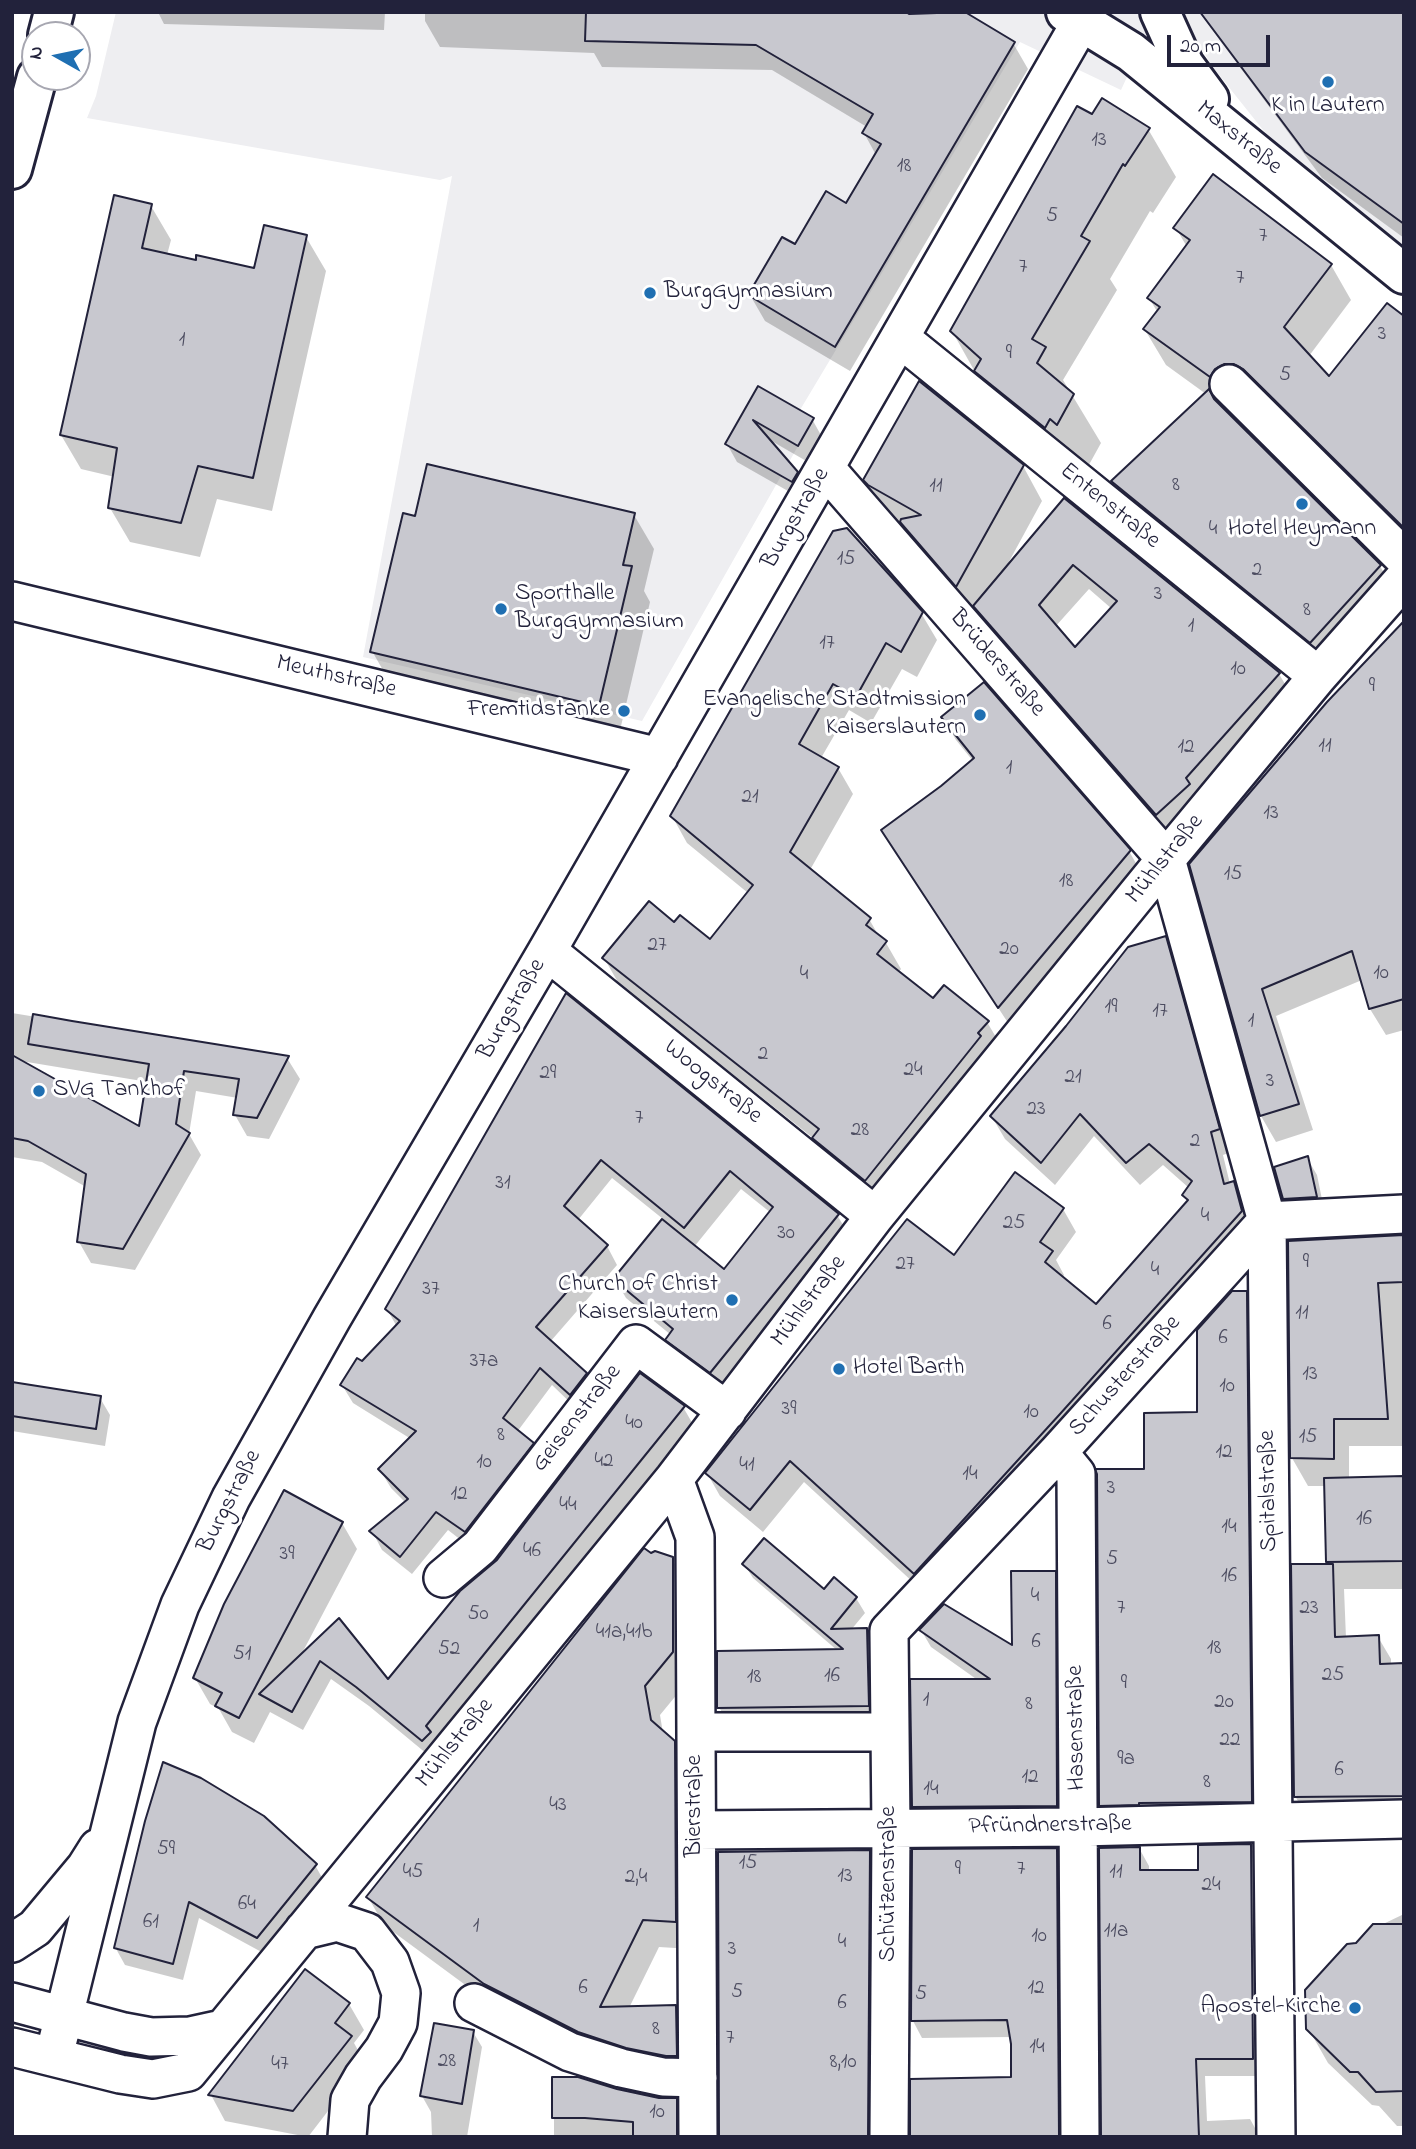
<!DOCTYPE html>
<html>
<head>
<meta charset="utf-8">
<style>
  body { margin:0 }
  #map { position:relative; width:1416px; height:2149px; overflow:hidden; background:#fff; font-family:"Indie Flower",sans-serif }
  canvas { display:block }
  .frame { position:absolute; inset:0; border:14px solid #22223b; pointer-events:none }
  .north { position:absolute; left:21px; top:21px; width:70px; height:70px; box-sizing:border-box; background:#fff; border:2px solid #a7a7b1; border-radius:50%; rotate:279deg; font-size:19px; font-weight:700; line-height:28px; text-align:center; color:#22223b }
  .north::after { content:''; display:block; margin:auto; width:24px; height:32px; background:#1f6fb2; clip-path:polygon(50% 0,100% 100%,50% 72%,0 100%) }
  .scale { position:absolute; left:1167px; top:35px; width:103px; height:32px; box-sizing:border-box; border:4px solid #22223b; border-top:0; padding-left:9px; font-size:21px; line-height:24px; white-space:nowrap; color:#22223b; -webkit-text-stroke:5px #fff; paint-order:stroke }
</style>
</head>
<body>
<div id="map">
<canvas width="1416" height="2149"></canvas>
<div class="frame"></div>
<div class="north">N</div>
<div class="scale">20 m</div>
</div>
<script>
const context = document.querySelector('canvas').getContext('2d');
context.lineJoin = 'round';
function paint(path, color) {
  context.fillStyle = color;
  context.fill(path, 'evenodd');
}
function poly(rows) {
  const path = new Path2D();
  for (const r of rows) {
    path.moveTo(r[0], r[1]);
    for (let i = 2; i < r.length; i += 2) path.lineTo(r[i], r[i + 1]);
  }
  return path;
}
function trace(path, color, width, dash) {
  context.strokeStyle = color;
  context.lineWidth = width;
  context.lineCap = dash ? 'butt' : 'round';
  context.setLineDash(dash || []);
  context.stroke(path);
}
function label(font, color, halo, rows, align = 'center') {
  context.font = font + ' "Indie Flower",sans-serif';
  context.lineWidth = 6;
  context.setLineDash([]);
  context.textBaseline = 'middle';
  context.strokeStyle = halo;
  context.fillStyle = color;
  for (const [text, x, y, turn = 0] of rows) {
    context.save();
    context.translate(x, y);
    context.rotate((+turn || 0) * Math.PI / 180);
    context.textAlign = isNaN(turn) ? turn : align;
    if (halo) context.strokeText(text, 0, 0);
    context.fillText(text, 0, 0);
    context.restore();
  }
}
const built = poly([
  [116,12,1157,12,1121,90,1020,42,800,410,814,418,642,721,363,657,452,176,440,180,87,118,96,96],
  [1179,12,1404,12,1404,252,1287,160,1212,66]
]);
const shadow = poly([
  [158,12,385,12,384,30,164,24],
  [425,12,903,12,909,16,934,12,961,12,1013,43,1028,69,850,371,765,321,750,295,795,247,847,205,876,155,864,133,867,127,772,70,602,67,594,53,440,47,425,21],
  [1199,12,1404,12,1404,238,1322,178],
  [1093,116,1148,129,1176,177,1153,213,1150,211,1110,279,1117,290,1063,380,1101,443,1085,472,979,379,952,331],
  [151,206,171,240,167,255,255,270,306,237,326,271,272,511,217,499,200,557,130,542,110,508,115,477,81,469,61,435],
  [1176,228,1331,265,1351,300,1309,356,1329,379,1404,318,1404,541,1230,411,1217,402,1216,403,1380,566,1396,594,1327,670,1129,510,1113,482,1206,394,1166,365,1145,330,1158,313,1149,298,1187,247],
  [759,389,812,419,822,437,808,462,768,439,797,473,807,491,802,499,737,462,727,444],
  [1023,466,1042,501,1005,569,1065,500,1279,674,1294,699,1171,840,990,632,980,614,977,619,922,556,906,528,890,519,885,514,865,480],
  [1089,589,1112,609,1075,650,1055,627],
  [634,515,654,549,644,591,650,602,618,739,392,686,372,651,416,518],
  [834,532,921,613,937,640,917,677,902,669,871,723,849,710,821,758,838,768,853,794,810,870,869,919,880,938,886,943,901,969,898,973,933,1000,987,1022,1003,1049,881,1206,829,1165,813,1138,619,984,604,958,674,924,710,942,748,893,687,843,672,816],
  [1404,623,1404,1030,1386,1035,1370,1009,1362,980,1276,1016,1313,1130,1276,1142,1261,1116,1191,865],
  [943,718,1129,851,1142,874,1012,1029,883,831,942,788,973,761,956,740],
  [1165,938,1178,960,1231,1152,1223,1155,1230,1184,1233,1183,1246,1206,1254,1235,927,1595,804,1482,763,1532,720,1496,707,1473,954,1258,1063,1209,1076,1232,1056,1260,1064,1275,1062,1278,1096,1306,1188,1203,1184,1195,1189,1188,1163,1165,1140,1185,1094,1136,1055,1185,1005,1139,992,1117],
  [566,996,837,1215,848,1233,722,1390,678,1358,667,1340,671,1335,626,1298,615,1279,663,1219,612,1178,578,1220,607,1246,617,1265,550,1342,586,1374,597,1393,581,1413,552,1385,517,1432,532,1444,543,1462,475,1551,448,1530,412,1574,382,1550,372,1531,406,1503,391,1488,380,1470,411,1439,353,1403,342,1385,397,1327,387,1309],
  [741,1189,771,1213,724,1272,694,1247],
  [12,1013,287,1058,300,1079,269,1139,247,1136,235,1115,238,1098,196,1091,189,1134,201,1155,135,1270,91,1263,79,1242,86,1187,42,1162,12,1157],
  [21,1061,148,1082,140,1129],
  [1307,1158,1317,1175,1325,1214,1294,1216,1284,1198],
  [1404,1237,1404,1446,1349,1446,1349,1479,1404,1478,1404,1589,1344,1589,1346,1638,1378,1637,1391,1659,1391,1665,1404,1665,1404,1817,1308,1818,1295,1796,1330,1565,1327,1561,1326,1486,1308,1486,1292,1458,1290,1243],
  [1246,1293,1256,1311,1261,1820,1111,1823,1101,1805,1145,1470,1199,1414],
  [12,1384,100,1398,110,1415,105,1446,12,1431],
  [683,1407,694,1426,433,1759,369,1706,331,1679,303,1730,270,1712,254,1743,232,1732,219,1709,210,1704,195,1678,342,1523,357,1549,300,1657,339,1621,388,1682],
  [651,1555,672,1559,688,1587,688,1681,660,1715,663,1733,673,1742,690,1770,691,1949,659,1947,629,2008,675,2007,691,2035,692,2084,502,2012,384,1925,368,1897],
  [744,1564,825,1591,834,1580,856,1598,865,1613,851,1630,866,1630,874,1645,876,1720,727,1722,719,1707,838,1651,753,1578],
  [1055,1572,1065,1590,1066,1823,924,1824,914,1807,979,1681,931,1647,921,1630,1014,1648],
  [164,1765,315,1865,325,1883,267,1955,199,1918,183,1980,125,1965,115,1947],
  [1250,1846,1260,1863,1262,2076,1205,2076,1207,2121,1250,2119,1260,2137,1103,2137,1139,1848,1149,1866,1149,1872,1200,1872],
  [1056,1850,1066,1867,1068,2137,912,2137,1013,2078,1012,2037,922,2038,913,2021],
  [869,1852,879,1869,877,2137,721,2137],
  [1404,1914,1404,2126,1397,2126,1379,2106,1372,2105,1328,2063,1308,2028,1357,1945,1381,1925],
  [349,2004,364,2030,354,2043,365,2063,308,2137,225,2121,211,2095],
  [473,2032,482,2047,467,2137,432,2137,431,2112,422,2096],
  [554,2079,658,2099,676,2100,685,2115,685,2137,554,2137]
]);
const building = poly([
  [586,12,906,12,909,14,965,12,1015,42,835,347,748,295,782,237,795,244,826,191,846,203,881,144,862,133,873,114,756,45,585,41,586,12],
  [1200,12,1404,12,1404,224,1305,152,1200,12],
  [1102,98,1150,128,1125,166,1123,164,1081,236,1090,241,1032,339,1046,347,1037,363,1074,394,1057,425,1050,419,1045,428,974,371,981,359,950,331,1077,106,1092,114,1102,98],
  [1213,174,1332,264,1284,327,1329,376,1387,303,1404,316,1404,528,1243,369,1234,364,1224,364,1215,369,1210,377,1143,329,1160,307,1147,298,1190,240,1173,228,1213,174],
  [114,195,152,204,142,248,196,260,196,255,254,268,264,225,307,235,253,478,198,466,181,523,108,508,117,448,60,435,114,195],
  [919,381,1024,465,956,587,900,522,901,519,921,515,868,485,863,480,919,381],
  [758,386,814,418,798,446,753,420,798,472,792,482,725,444,758,386],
  [1209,389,1214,399,1381,565,1310,643,1111,481,1209,389],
  [427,464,635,513,623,565,632,566,599,706,370,652,403,513,415,516,427,464],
  [1064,498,1280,673,1186,778,1190,784,1156,815,973,606,1064,498],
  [1073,565,1117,601,1075,647,1039,605,1073,565],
  [847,528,923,612,901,652,886,643,856,697,833,684,799,744,839,767,790,852,871,918,866,925,887,941,877,954,933,998,944,985,989,1021,978,1033,981,1036,865,1181,812,1138,819,1129,602,958,649,901,674,922,680,915,710,939,753,885,670,816,833,531,847,528],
  [1404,621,1404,999,1369,1009,1352,951,1262,989,1299,1104,1260,1116,1189,864,1327,702,1404,621],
  [984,682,1131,850,998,1008,881,830,941,786,974,758,941,717,984,682],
  [1166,936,1220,1129,1211,1132,1224,1184,1234,1181,1242,1211,1060,1414,914,1574,790,1461,750,1510,705,1473,907,1219,954,1255,1015,1172,1064,1208,1040,1242,1053,1251,1045,1262,1096,1304,1188,1200,1182,1195,1192,1181,1149,1144,1126,1163,1080,1114,1041,1163,990,1116,1066,1026,1128,947,1166,936],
  [566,993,839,1214,710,1373,665,1340,673,1329,613,1279,662,1219,724,1269,773,1207,730,1171,684,1228,601,1160,564,1206,608,1245,536,1327,587,1373,570,1395,540,1368,503,1418,534,1443,465,1532,436,1512,400,1557,369,1531,408,1499,378,1469,416,1431,340,1385,357,1358,362,1361,400,1321,385,1309,566,993],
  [33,1014,72,1021,289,1056,257,1118,233,1115,239,1079,184,1071,176,1124,190,1133,123,1249,77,1242,86,1174,28,1141,12,1138,12,1055,139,1126,149,1064,28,1044,33,1014],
  [1308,1156,1317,1197,1283,1199,1274,1167,1308,1156],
  [1404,1235,1404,1282,1378,1283,1388,1419,1334,1419,1334,1459,1290,1458,1288,1241,1404,1235],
  [1232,1291,1247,1291,1252,1802,1139,1803,1139,1805,1099,1806,1097,1474,1095,1469,1144,1469,1144,1413,1197,1412,1197,1330,1232,1291],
  [640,1373,685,1406,426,1726,431,1732,422,1741,356,1687,320,1661,292,1712,259,1694,339,1618,388,1679,460,1591,497,1560,640,1373],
  [12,1382,101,1396,96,1429,12,1416,12,1382],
  [1404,1476,1404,1561,1326,1562,1324,1478,1404,1476],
  [284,1490,343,1522,239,1718,215,1706,222,1693,193,1678,224,1604,284,1490],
  [764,1538,824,1589,834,1577,857,1597,831,1629,867,1628,869,1706,717,1708,717,1651,843,1649,742,1564,764,1538],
  [644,1548,651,1553,655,1551,673,1557,673,1652,645,1686,651,1720,675,1741,676,1922,643,1920,600,2007,676,2005,677,2056,666,2056,626,2048,578,2032,484,1984,366,1897,644,1548],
  [1291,1564,1333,1564,1335,1637,1379,1635,1380,1664,1404,1663,1404,1796,1294,1797,1291,1564],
  [1011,1571,1056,1571,1057,1806,912,1807,910,1679,990,1679,919,1630,944,1604,1012,1645,1011,1571],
  [163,1762,201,1778,264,1816,317,1864,257,1938,189,1902,173,1964,114,1948,145,1821,163,1762],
  [1251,1844,1253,2059,1196,2059,1199,2137,1101,2137,1099,1848,1140,1847,1140,1870,1198,1870,1198,1845,1251,1844],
  [1057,1848,1059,2137,910,2137,910,2079,1011,2077,1011,2044,1007,2020,911,2021,912,1849,1057,1848],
  [870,1850,868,2137,719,2137,718,1852,870,1850],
  [1373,1924,1404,1924,1404,2091,1376,2092,1358,2072,1350,2072,1306,2029,1305,1990,1347,1944,1356,1943,1373,1924],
  [305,1969,350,2003,335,2023,352,2036,293,2111,208,2095,305,1969],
  [434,2023,474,2030,462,2104,420,2096,434,2023],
  [552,2077,578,2077,617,2089,659,2098,677,2098,677,2137,633,2137,633,2122,585,2118,552,2118,552,2077]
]);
const minor = poly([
  [900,338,1318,676],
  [1229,384,1404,558],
  [826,469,1166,859,1267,1221,1276,2137],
  [12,601,659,757],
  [547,951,875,1216],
  [1058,1452,1076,1474,1080,2137],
  [674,1479,695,1537,698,2137],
  [443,1578,480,1547,636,1344,727,1411],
  [696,1732,889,1732],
  [697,1830,1079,1827,1404,1819],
  [304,1930,337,1922,367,1932,390,1962,401,1993,398,2023,384,2049,363,2077,350,2100,347,2137],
  [12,1943,35,1928,86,1867,98,1848],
  [12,2002,124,2032,151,2037,190,2036,222,2029],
  [474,2003,570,2052,621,2068,663,2077,698,2078],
  [12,2047,120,2074,153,2079,188,2072,674,1479,875,1216,1166,859,1318,676,1404,579],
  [54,2056,137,1722,180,1605,231,1498,332,1318,547,951,1081,22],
  [889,2137,891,1829,889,1631,1058,1452,1267,1221,1404,1214]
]);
const major = poly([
  [1066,12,1131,52,1404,274],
  [1160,12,1184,65,1209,99],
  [48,35,54,12],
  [12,169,37,77]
]);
const markers = [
  [1328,82,7,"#1f6fb2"],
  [650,293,7,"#1f6fb2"],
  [1302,504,7,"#1f6fb2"],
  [501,609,7,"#1f6fb2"],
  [624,711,7,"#1f6fb2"],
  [980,715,7,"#1f6fb2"],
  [39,1091,7,"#1f6fb2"],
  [732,1300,7,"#1f6fb2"],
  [839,1369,7,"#1f6fb2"],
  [1355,2008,7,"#1f6fb2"]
];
const numberNames = [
  ["13",1099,142],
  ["18",904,168],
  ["5",1052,218],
  ["7",1263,238],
  ["7",1023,269],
  ["7",1240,280],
  ["3",1382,336],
  ["1",182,342],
  ["9",1009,355],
  ["5",1285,377],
  ["8",1176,487],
  ["11",936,488],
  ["4",1213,531],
  ["15",846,561],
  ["2",1257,572],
  ["3",1158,596],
  ["8",1307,612],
  ["1",1191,628],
  ["17",827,645],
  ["10",1238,671],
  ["9",1372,688],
  ["11",1325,748],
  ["12",1186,749],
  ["1",1009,770],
  ["21",750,799],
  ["13",1271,815],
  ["15",1233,876],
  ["18",1066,883],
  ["27",657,947],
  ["20",1009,951],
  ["10",1381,975],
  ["4",804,976],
  ["19",1111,1009],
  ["17",1160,1013],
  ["1",1251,1023],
  ["2",763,1056],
  ["24",913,1072],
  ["29",548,1075],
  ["21",1073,1079],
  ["3",1270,1083],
  ["23",1036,1111],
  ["7",639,1120],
  ["28",860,1132],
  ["2",1195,1143],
  ["31",503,1185],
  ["4",1205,1218],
  ["25",1014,1225],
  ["30",786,1235],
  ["9",1306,1264],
  ["27",905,1266],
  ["4",1155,1272],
  ["37",431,1291],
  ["11",1302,1315],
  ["6",1107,1326],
  ["6",1223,1340],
  ["37a",484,1363],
  ["13",1310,1376],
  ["10",1227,1388],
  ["39",789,1411],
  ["10",1031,1414],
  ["40",634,1425],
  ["8",501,1437],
  ["15",1308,1439],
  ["12",1224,1454],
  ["42",604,1463],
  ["10",484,1464],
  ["41",747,1467],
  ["14",970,1476],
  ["3",1111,1490],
  ["12",459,1496],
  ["44",568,1507],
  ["16",1364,1521],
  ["14",1229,1529],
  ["46",532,1553],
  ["39",287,1556],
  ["5",1112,1561],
  ["16",1229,1578],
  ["4",1035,1598],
  ["7",1121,1610],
  ["23",1309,1610],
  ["50",478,1616],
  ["41a,41b",624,1634],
  ["6",1036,1644],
  ["18",1214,1650],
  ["52",449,1651],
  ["51",242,1656],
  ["25",1333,1677],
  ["16",832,1678],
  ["18",754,1679],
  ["9",1124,1685],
  ["1",926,1702],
  ["20",1224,1704],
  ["8",1029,1706],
  ["22",1230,1742],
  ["9a",1126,1761],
  ["6",1339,1772],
  ["12",1030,1779],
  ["8",1207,1784],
  ["14",931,1791],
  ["43",558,1807],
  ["59",166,1851],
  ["15",748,1865],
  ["9",958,1871],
  ["7",1021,1871],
  ["45",413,1874],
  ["11",1116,1874],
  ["13",845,1878],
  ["2,4",636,1879],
  ["24",1211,1887],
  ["64",247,1906],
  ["61",151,1924],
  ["1",476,1928],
  ["11a",1116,1933],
  ["10",1039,1938],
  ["4",842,1944],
  ["3",732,1951],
  ["6",583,1990],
  ["12",1036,1990],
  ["5",737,1994],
  ["5",921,1996],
  ["6",842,2005],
  ["8",656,2031],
  ["7",730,2040],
  ["14",1037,2049],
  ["28",447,2063],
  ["8,10",843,2064],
  ["47",280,2066],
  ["10",657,2114]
];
const poiNames = [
  ["K in Lautern",1328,107,"center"],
  ["BurgGymnasium",664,293],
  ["Hotel Heymann",1302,530,"center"],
  ["Sporthalle",515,595],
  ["BurgGymnasium",515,623],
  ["Evangelische Stadtmission",966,701,"right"],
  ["Kaiserslautern",966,729,"right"],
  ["Fremtidstanke",610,711,"right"],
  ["SVG Tankhof",53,1091],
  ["Church of Christ",718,1286,"right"],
  ["Kaiserslautern",718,1314,"right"],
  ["Hotel Barth",853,1369],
  ["Apostel-Kirche",1341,2008,"right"]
];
const streetNames = [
  ["Maxstraße",1238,139,39],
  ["Entenstraße",1109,507,39],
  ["Burgstraße",797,519,-60],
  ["Brüderstraße",996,664,49],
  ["Meuthstraße",336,678,13],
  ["Mühlstraße",1166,860,-51],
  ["Burgstraße",513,1010,-60],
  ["Woogstraße",712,1083,39],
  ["Mühlstraße",810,1302,-53],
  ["Schusterstraße",1126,1377,-48],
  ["Geisenstraße",578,1419,-52],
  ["Spitalstraße",1270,1491,-91],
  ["Burgstraße",231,1502,-63],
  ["Hasenstraße",1078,1728,-91],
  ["Mühlstraße",456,1744,-51],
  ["Bierstraße",696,1806,-90],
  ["Pfründnerstraße",1050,1827,-1],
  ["Schützenstraße",890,1884,-90]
];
paint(built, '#eeeef1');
paint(shadow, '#0003');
paint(building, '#c8c8cf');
trace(building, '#22223b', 2);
trace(minor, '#22223b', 42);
trace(major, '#22223b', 44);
trace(minor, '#fff', 37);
trace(major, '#fff', 38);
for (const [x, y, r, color] of markers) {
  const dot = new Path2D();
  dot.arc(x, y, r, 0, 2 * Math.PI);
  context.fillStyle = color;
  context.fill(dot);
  trace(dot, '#fff', 2.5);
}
label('21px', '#4c4c60', null, numberNames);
label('24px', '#22223b', '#fff', poiNames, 'left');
label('24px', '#22223b', '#fff', streetNames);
</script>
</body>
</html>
